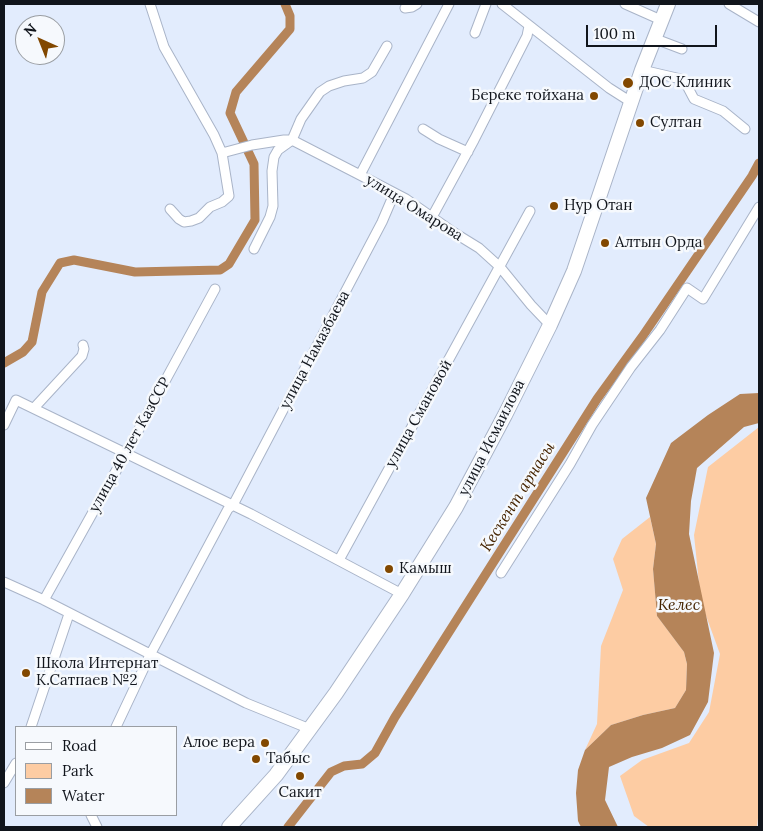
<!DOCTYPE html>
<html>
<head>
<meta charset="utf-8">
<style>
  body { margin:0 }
  #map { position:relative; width:763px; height:831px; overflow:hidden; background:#e2ecfd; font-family:Lora,serif }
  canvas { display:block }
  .frame { position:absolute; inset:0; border:5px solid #11151c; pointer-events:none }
  .legend { position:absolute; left:15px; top:726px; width:162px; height:90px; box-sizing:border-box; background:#f6f9fd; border:1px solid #9a9ea3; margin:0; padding:6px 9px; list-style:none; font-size:15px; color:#11151c }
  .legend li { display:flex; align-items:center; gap:10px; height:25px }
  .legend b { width:25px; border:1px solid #9a9ea3 }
  .north { position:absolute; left:15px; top:15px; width:50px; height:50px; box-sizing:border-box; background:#f6f9fd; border:1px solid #9a9ea3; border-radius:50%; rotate:316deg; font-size:14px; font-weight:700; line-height:20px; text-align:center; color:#11151c }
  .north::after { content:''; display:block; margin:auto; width:18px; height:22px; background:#824800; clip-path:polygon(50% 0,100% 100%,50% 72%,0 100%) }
  .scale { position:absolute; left:586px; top:25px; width:131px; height:22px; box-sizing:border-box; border:2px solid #11151c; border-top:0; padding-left:6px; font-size:15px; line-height:18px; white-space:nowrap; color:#11151c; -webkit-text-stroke:4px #f6f9fd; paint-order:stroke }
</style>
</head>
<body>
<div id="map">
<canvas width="763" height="831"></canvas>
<div class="frame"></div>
<ul class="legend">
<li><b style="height:6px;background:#fff"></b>Road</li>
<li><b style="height:14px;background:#fdcca3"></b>Park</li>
<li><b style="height:14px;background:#b58459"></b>Water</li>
</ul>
<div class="north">N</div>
<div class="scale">100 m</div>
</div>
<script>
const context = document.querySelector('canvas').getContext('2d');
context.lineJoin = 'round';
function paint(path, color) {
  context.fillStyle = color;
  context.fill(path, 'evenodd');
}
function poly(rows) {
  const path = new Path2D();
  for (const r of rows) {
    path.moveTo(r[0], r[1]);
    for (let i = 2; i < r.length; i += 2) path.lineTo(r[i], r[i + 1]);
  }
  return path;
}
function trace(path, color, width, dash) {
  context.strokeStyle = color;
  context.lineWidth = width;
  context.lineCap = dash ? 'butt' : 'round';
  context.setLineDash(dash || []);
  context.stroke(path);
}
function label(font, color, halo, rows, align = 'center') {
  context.font = font + ' Lora,serif';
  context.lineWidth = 5;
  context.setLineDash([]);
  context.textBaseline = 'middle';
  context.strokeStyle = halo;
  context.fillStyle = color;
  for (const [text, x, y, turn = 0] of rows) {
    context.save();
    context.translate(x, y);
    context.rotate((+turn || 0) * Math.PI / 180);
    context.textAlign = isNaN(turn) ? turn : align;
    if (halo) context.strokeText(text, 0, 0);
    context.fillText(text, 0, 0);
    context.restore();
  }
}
const green = poly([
  [759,427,759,809,757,827,649,827,634,816,620,776,642,760,689,743,709,712,720,654,701,602,694,535,708,467],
  [650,517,656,544,653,569,657,616,684,652,687,664,686,690,675,708,643,715,611,725,585,750,597,724,601,646,623,590,613,559,622,539]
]);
const water = poly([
  [759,393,759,423,744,427,697,468,691,501,689,534,714,653,708,702,690,735,662,748,632,757,609,767,605,800,618,827,581,827,578,821,576,793,578,770,585,750,611,725,643,715,675,708,686,690,687,664,684,652,657,616,653,569,656,544,646,498,671,443,708,415,740,394]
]);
const canal = poly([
  [4,363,23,352,32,342,42,292,60,263,74,260,135,272,220,270,229,264,255,220,254,164,230,113,236,92,290,29,290,16,285,4],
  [288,827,331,772,344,766,362,764,375,753,395,717,597,399,642,337,752,176,759,163]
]);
const street = poly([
  [150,4,164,47,214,135,222,153,229,196,222,202,210,207,199,218,191,221,184,222,179,219,170,209],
  [502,4,609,88,631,102],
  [625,4,661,20],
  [729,4,759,22],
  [405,8,412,7,417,4],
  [475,33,486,4],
  [653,38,682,49],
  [642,70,681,79,685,82,694,99,723,111,745,129],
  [423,129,439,139,468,152],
  [222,153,252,145,284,140,292,140,360,175,406,199,453,232,479,248,500,267,531,305,550,325],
  [360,175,449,4],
  [432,217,474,140,527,36,529,26],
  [254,249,270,217,273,206,272,171,274,157,278,150,292,140,301,119,320,92,329,86,344,81,363,78,372,72,387,46],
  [34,408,82,356,84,349,83,345],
  [4,425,16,400,251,514,402,594],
  [339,560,530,211],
  [501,573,570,464,592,425,631,367,660,330,687,288,703,299,759,207],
  [4,582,44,600,246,703,310,729],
  [44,600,126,453,215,289],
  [31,727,69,614],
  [116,727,150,655,228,509,233,505,382,222,394,194],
  [4,783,16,763],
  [91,815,97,827]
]);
const primary = poly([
  [229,827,276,775,336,693,402,594,456,507,505,415,550,325,574,271,642,70,668,4]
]);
const markers = [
  [628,83,6,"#824800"],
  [594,96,5,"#824800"],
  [640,123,5,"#824800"],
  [554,206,5,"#824800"],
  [605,243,5,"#824800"],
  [389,569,5,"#824800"],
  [26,673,5,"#824800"],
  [265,743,5,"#824800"],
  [256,759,5,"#824800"],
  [300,776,5,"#824800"]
];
const poiNames = [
  ["ДОС Клиник",639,83],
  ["Береке тойхана",584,96,"right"],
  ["Султан",650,123],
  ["Нур Отан",564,206],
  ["Алтын Орда",615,243],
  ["Камыш",399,569],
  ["Школа Интернат",36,664],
  ["К.Сатпаев №2",36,681],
  ["Алое вера",255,743,"right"],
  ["Табыс",266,759],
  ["Сакит",300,793,"center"]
];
const streetNames = [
  ["улица Омарова",414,208,32],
  ["улица Намазбаева",315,350,-62],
  ["улица Смановой",419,414,-61],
  ["улица Исмаилова",492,438,-63],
  ["улица 40 лет КазССР",130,445,-61]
];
const waterNames = [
  ["Кескент арнасы",518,497,-58],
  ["Келес",679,605]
];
paint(green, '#fdcca3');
paint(water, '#b58459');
trace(canal, '#b58459', 9);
trace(street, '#a9b4c8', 11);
trace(primary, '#a9b4c8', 16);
trace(street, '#fff', 9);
trace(primary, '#fff', 14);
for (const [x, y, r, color] of markers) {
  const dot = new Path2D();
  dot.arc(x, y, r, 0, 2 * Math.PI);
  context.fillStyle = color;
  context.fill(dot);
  trace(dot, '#f6f9fd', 2);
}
label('15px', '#11151c', '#f6f9fd', poiNames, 'left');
label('15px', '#11151c', '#f6f9fd', streetNames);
label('italic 16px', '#452401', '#f6f9fd', waterNames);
</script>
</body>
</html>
